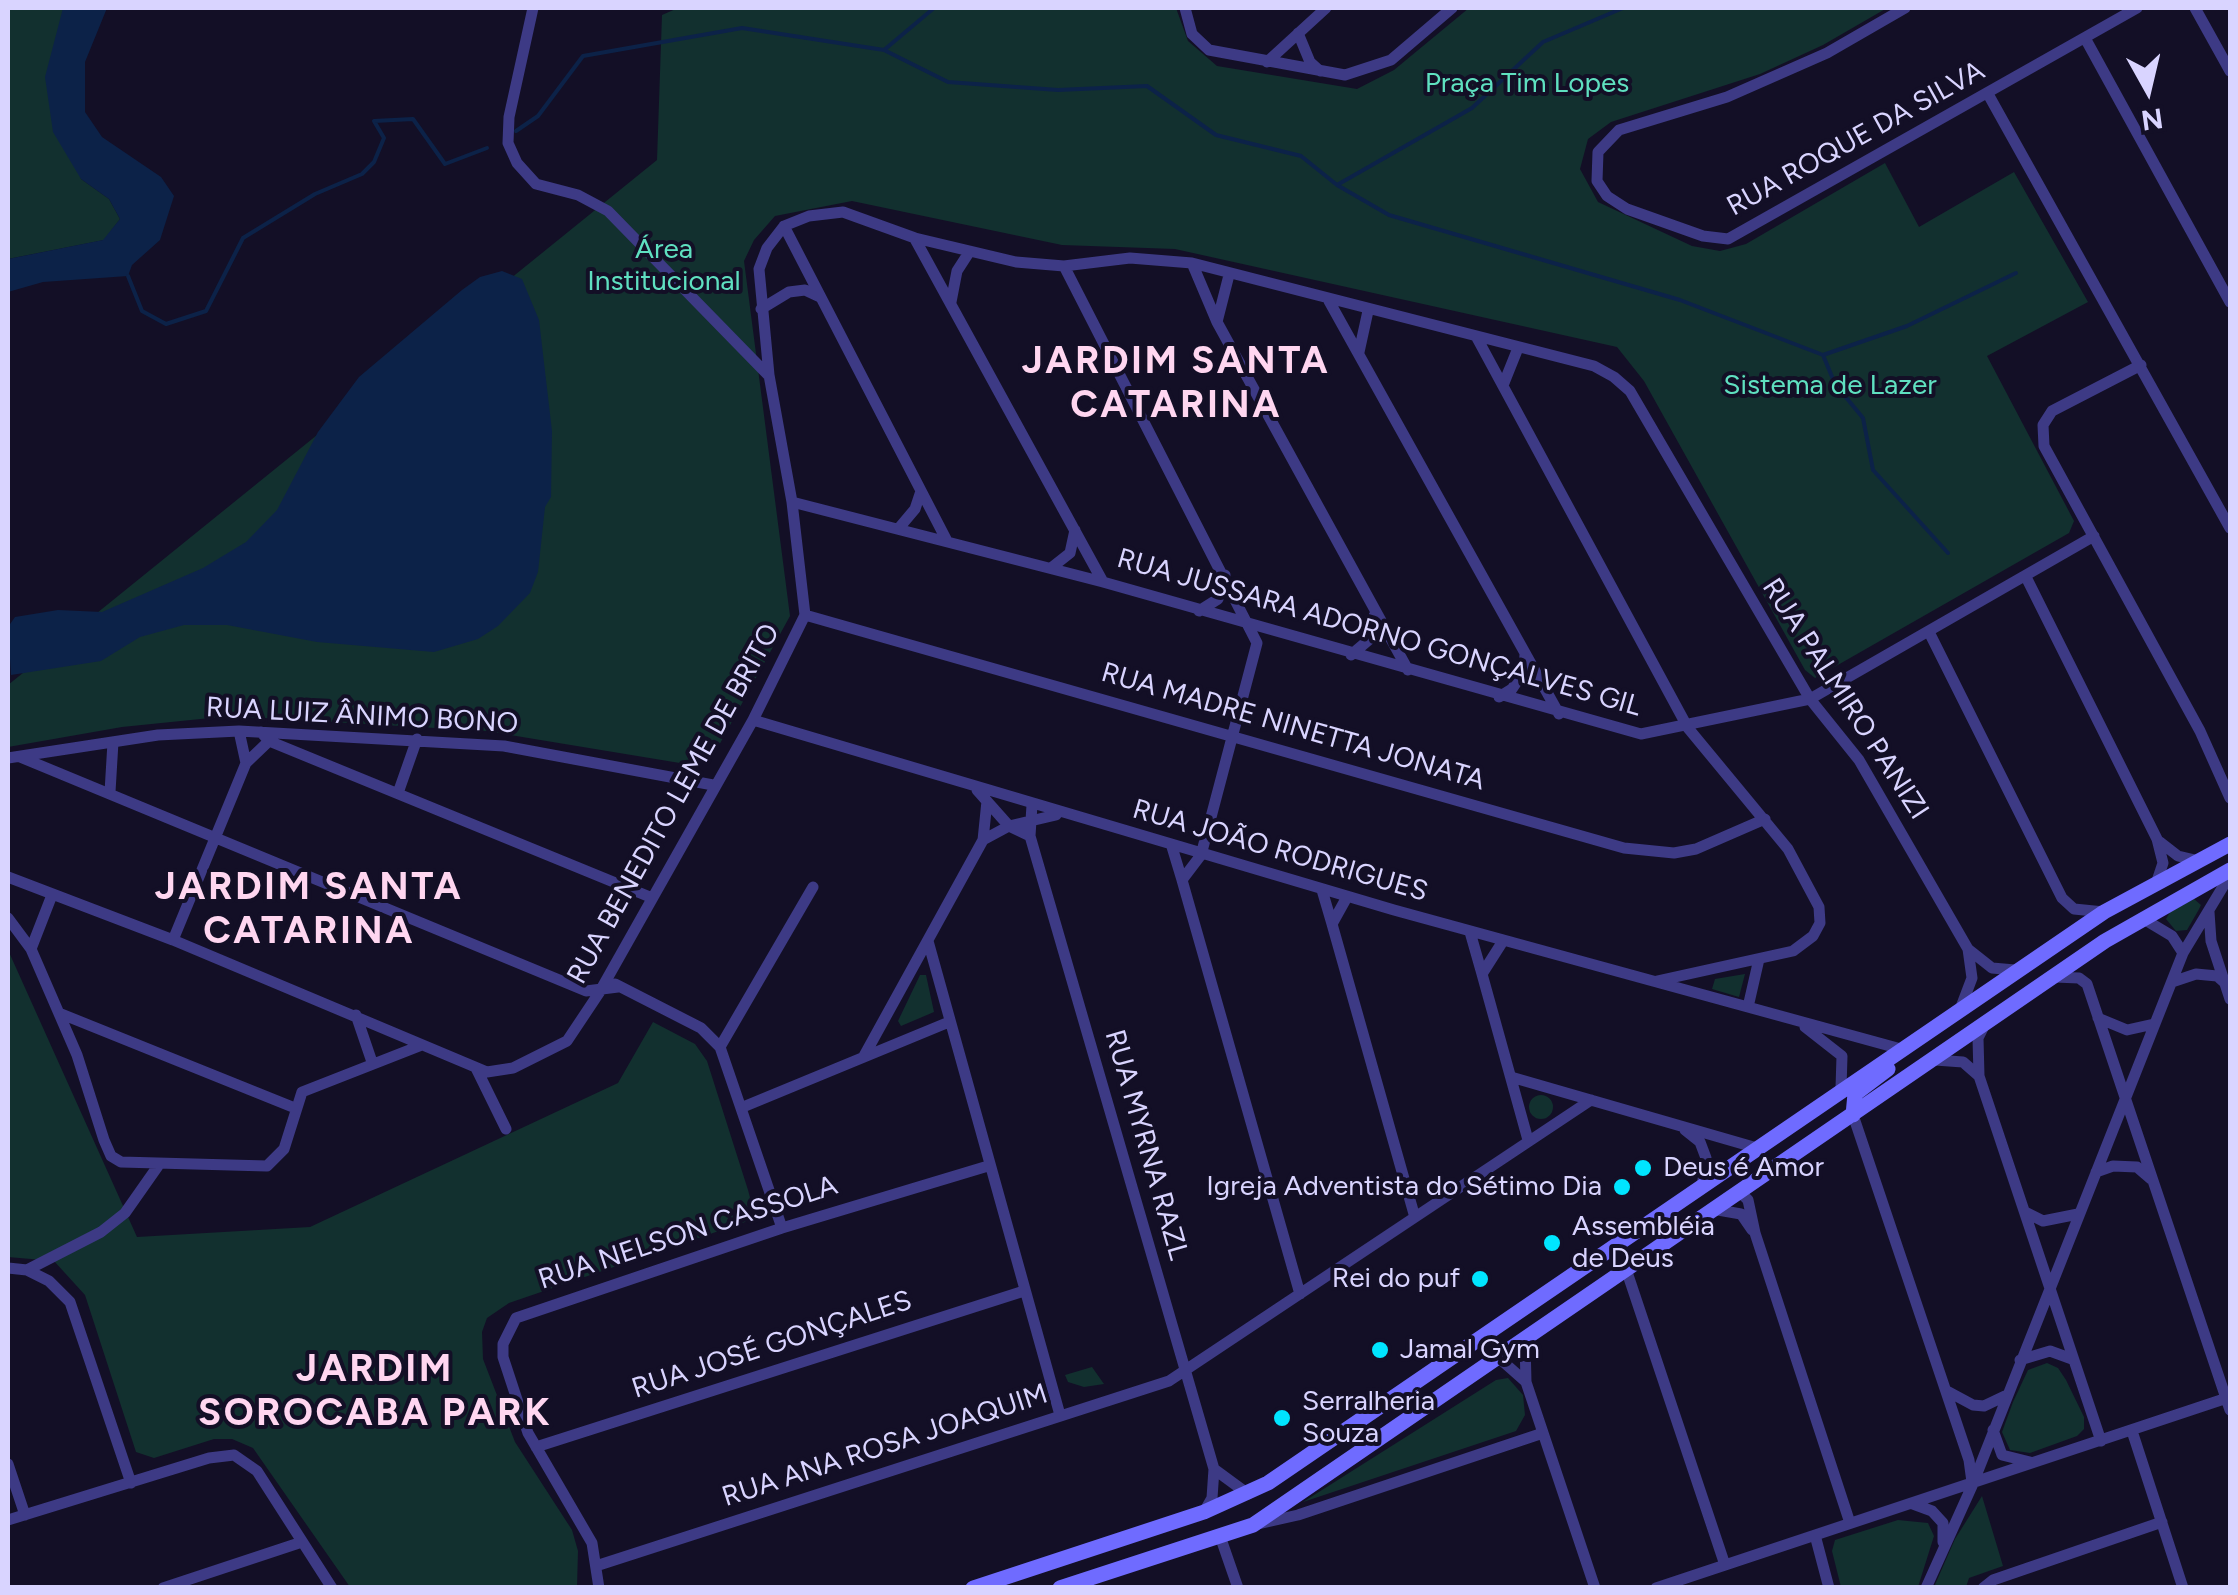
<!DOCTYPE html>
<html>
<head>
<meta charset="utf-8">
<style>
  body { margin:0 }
  #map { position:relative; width:2238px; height:1595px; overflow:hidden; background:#130f26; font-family:Figtree,sans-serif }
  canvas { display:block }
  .frame { position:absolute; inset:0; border:10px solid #d9d4ff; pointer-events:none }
  .north { position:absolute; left:2098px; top:40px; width:100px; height:100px; -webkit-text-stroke:8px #130f26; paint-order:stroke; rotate:172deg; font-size:28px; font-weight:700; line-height:40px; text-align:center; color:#d9d4ff }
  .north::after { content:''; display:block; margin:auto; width:35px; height:45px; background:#d9d4ff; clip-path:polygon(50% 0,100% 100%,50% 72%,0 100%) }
</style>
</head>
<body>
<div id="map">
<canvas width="2238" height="1595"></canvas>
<div class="frame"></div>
<div class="north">N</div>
</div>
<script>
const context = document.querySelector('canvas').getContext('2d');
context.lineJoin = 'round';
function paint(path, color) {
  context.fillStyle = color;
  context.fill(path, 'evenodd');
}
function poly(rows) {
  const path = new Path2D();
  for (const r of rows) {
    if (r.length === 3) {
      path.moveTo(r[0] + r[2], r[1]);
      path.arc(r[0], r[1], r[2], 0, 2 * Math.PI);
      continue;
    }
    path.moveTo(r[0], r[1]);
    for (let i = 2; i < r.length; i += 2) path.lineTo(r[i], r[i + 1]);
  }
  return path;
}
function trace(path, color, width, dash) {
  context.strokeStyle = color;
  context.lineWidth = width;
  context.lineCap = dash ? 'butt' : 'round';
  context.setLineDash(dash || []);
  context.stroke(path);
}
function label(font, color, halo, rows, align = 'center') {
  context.font = font + ' Figtree,sans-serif';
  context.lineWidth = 8;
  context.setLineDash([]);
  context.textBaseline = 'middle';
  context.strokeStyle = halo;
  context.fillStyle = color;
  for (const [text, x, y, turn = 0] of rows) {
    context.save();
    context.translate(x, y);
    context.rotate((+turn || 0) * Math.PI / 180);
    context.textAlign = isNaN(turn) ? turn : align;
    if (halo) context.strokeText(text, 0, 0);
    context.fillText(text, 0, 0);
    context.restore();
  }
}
const green = poly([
  [8,8,63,8,81,179,109,199,120,219,104,240,8,259],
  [678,8,1176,8,1188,41,1217,66,1357,89,1394,70,1469,8,1887,8,1823,45,1760,74,1611,122,1588,139,1580,169,1598,202,1692,246,1720,251,1746,244,1885,163,1919,227,2014,172,2088,302,1987,356,2074,521,2069,533,1815,678,1805,670,1644,381,1617,347,1175,249,1062,245,852,201,775,216,754,240,744,261,790,616,712,758,698,766,486,731,230,716,122,727,8,747,8,685,657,160,662,15],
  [2194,899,2201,905,2198,911,2187,930,2176,931,2166,919,2170,912],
  [8,950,137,1237,310,1227,618,1083,653,1022,695,1044,707,1061,748,1190,753,1209,745,1222,509,1303,487,1318,482,1332,483,1359,515,1442,572,1530,578,1551,577,1587,350,1587,253,1448,232,1439,214,1439,154,1458,136,1452,85,1295,54,1261,8,1257],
  [1745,974,1739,997,1712,989,1715,979],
  [920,975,926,975,934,1012,901,1026,898,1021],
  [1541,1107,12],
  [2047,1363,2058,1368,2066,1380,2084,1417,2084,1429,2077,1436,2030,1453,2010,1450,2002,1432,2013,1402,2028,1370],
  [1092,1367,1104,1384,1084,1387,1068,1382,1065,1375],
  [1508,1378,1523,1395,1525,1415,1516,1431,1303,1502,1496,1380],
  [1982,1496,2003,1566,1969,1578,1966,1587,1934,1587,1955,1539],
  [1898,1520,1928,1523,1934,1536,1918,1587,1841,1587,1832,1551,1835,1540]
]);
const water = poly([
  [63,8,107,8,85,62,85,112,102,137,161,177,174,196,160,240,132,265,128,276,43,282,8,292,8,259,103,240,120,219,109,199,81,179,53,132,45,77],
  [502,271,522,279,539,320,552,431,551,497,545,507,538,572,530,593,498,626,478,639,434,652,317,642,227,625,184,625,140,637,101,661,11,675,8,627,15,617,58,610,102,612,203,568,246,542,277,510,318,432,359,377,462,290,480,277]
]);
const stream = poly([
  [884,50,948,82,1058,90,1147,86,1216,135,1301,156,1337,185,1389,215,1680,300,1823,355,1907,326,2016,273],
  [516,131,538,116,583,56,742,28,884,50,934,8],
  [1337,185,1472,108,1543,42,1623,8],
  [128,276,142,311,166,324,206,311,243,238,315,194,362,174,374,162,384,138,374,121,413,119,445,164,487,148],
  [1823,355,1835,384,1863,418,1873,470,1948,553]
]);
const minor = poly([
  [533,8,509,117,508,143,517,163,536,184,578,195,608,211,768,375],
  [1185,8,1192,34,1209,50,1345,75,1391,60,1452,8],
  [1905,8,1827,53,1727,97,1619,130,1598,152,1597,181,1607,196,1627,209,1703,236,1728,239,2137,8],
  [2195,8,2230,71],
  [1298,33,1310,62,1320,71],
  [2085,38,2230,302],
  [1267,62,1326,8],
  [1988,94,2230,528],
  [784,226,809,216,843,212,915,238,1016,262,1064,266,1130,258,1192,263,1594,366,1614,377,1630,391,1810,699,1859,760,1968,949,1992,968,2015,970],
  [784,226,946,539],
  [915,239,1103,582],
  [1192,263,1217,322,1408,670],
  [1064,266,1257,643,1201,855,1182,880,1172,847],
  [1329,301,1559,714],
  [951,302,957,271,968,254],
  [761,309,789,292,805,290,820,297],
  [1217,322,1229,275],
  [1477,338,1688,728,1788,849,1819,907,1820,923,1813,936,1793,951,1657,981],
  [1359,352,1368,311],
  [2141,365,2052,411,2043,425,2044,446,2200,731,2230,798],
  [1504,383,1518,348],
  [792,502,1103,582,1641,734,1810,699,2094,536],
  [899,528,915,509,921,491],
  [1051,568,1070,553,1075,530],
  [2026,577,2157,839,2163,863,2157,881],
  [1199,611,1218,599,1225,575],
  [805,615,1624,848,1674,853,1696,849,1765,819],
  [1929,632,2062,898,2074,909,2104,912],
  [1351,655,1371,638,1374,616],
  [1499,697,1512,689,1524,671,1525,654],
  [753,720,1394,910,1901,1049],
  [239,731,246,763],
  [261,732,269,741,650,897],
  [20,757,586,991,618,987],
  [8,758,158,735,239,731,504,746,713,785],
  [977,790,1009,826,1056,815],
  [110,792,113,742],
  [398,793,417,739],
  [1032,805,1030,836,1214,1469,1212,1498,1204,1512],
  [983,840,987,801],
  [2160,842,2178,856,2195,860],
  [8,877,173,940,487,1072,513,1068,567,1041,599,993,753,720,805,615,792,502,769,375,759,269,767,248,784,226],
  [1182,880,1300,1294],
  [1322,890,1332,924,1347,897],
  [2209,912,2211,941,2230,999],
  [8,918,31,949,77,1055,104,1140,111,1156,121,1162,267,1166,284,1149,302,1092,422,1045],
  [2142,918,2172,936,2183,953],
  [1332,924,1414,1214],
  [1470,932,1482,974,1503,941],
  [173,940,246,763,269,741],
  [928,941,1060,1415],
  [31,949,52,895],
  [1482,974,1528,1140],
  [2055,977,2079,978,2087,984,2230,1410],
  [2172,982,2196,974,2217,976,2226,984],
  [615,984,701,1028,720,1047,782,1228],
  [1748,1007,1759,959],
  [1961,1007,1972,978,1968,949],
  [59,1013,295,1108],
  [356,1015,372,1062],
  [2098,1018,2127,1030,2154,1024],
  [1805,1027,1842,1056,1841,1088],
  [1983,1028,1978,1038,1979,1076,2101,1441],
  [720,1047,813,887],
  [864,1056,983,840,1009,826,1030,836],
  [1935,1060,1963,1062,1979,1076],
  [476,1068,506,1129],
  [1511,1077,1757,1148],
  [743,1107,949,1022],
  [1853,1115,1969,1460,1972,1482],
  [1685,1130,1700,1142,1706,1158,1702,1187],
  [2096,1172,2113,1166,2137,1167,2151,1179],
  [1742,1194,1748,1200,1755,1233,1850,1523],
  [1718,1210,1741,1214,1752,1230],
  [2025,1212,2043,1221,2078,1214],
  [8,1268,27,1270,49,1281,70,1302,131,1483],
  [27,1270,101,1232,125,1213,158,1166],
  [1627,1272,1725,1565],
  [1525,1342,1526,1382,1595,1588],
  [1500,1359,1526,1382],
  [2020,1360,2050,1351,2072,1359],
  [1947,1391,1973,1405,1984,1406,2005,1396],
  [1993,1430,2002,1455,2030,1462],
  [2132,1431,2183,1588],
  [536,1447,1024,1291],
  [8,1464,25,1515],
  [1214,1469,1248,1494],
  [1913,1504,1932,1511,1943,1523,1943,1542],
  [8,1520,209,1458,234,1455,257,1471,332,1588],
  [1258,1524,1298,1515,1543,1433],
  [1815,1535,1829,1588],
  [1220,1536,1238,1588],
  [599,1565,1169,1381,1591,1100],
  [163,1588,302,1542],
  [599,1588,592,1543,528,1433,503,1357,503,1344,516,1318,782,1228,988,1166],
  [1656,1588,2230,1397],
  [1926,1588,1972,1486,2183,953,2230,875],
  [1983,1588,1993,1580,2162,1522]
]);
const secondary = poly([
  [1853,1115,1855,1094,1888,1069],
  [973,1588,1204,1512,1268,1483,2104,912,2230,844],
  [1060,1588,1253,1525,2105,941,2230,870]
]);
const markers = [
  [1643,1168,10,"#00e5ff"],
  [1622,1187,10,"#00e5ff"],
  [1552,1243,10,"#00e5ff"],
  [1480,1279,10,"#00e5ff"],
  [1380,1350,10,"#00e5ff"],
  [1282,1418,10,"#00e5ff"]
];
const parkNames = [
  ["Praça Tim Lopes",1527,84],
  ["Área",664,250],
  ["Institucional",664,282],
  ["Sistema de Lazer",1830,386]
];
const streetNames = [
  ["RUA ROQUE DA SILVA",1856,139,-29],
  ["RUA JUSSARA ADORNO GONÇALVES GIL",1379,633,16],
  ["RUA PALMIRO PANIZI",1845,699,57],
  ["RUA LUIZ ÂNIMO BONO",362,716,3],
  ["RUA MADRE NINETTA JONATA",1293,727,16],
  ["RUA BENEDITO LEME DE BRITO",674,804,-61],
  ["RUA JOÃO RODRIGUES",1280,851,16],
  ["RUA MYRNA RAZL",1146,1145,74],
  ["RUA NELSON CASSOLA",688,1233,-18],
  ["RUA JOSÉ GONÇALES",772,1345,-18],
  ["RUA ANA ROSA JOAQUIM",885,1446,-18]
];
const poiNames = [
  ["Deus é Amor",1663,1168],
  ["Igreja Adventista do Sétimo Dia",1602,1187,"right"],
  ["Assembléia",1572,1227],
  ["de Deus",1572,1259],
  ["Rei do puf",1460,1279,"right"],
  ["Jamal Gym",1400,1350],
  ["Serralheria",1302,1402],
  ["Souza",1302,1434]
];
const districtNames = [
  ["JARDIM SANTA",1176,362],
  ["CATARINA",1176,406],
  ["JARDIM SANTA",309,888],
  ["CATARINA",309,932],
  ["JARDIM",375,1370],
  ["SOROCABA PARK",375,1414]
];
paint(green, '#12302f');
paint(water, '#0c2248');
trace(stream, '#0c2248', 4);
trace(minor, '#3d3a85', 11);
trace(secondary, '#6f6bff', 15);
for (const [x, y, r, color] of markers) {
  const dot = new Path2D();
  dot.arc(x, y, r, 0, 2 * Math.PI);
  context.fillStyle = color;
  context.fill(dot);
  trace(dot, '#130f26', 4);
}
label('28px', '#5fe0c0', '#130f26', parkNames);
label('28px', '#d9d4ff', '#130f26', streetNames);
label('28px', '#d9d4ff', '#130f26', poiNames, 'left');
context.letterSpacing = '2.5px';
label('bold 38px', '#ffd6f0', '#130f26', districtNames);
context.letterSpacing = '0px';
</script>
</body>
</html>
